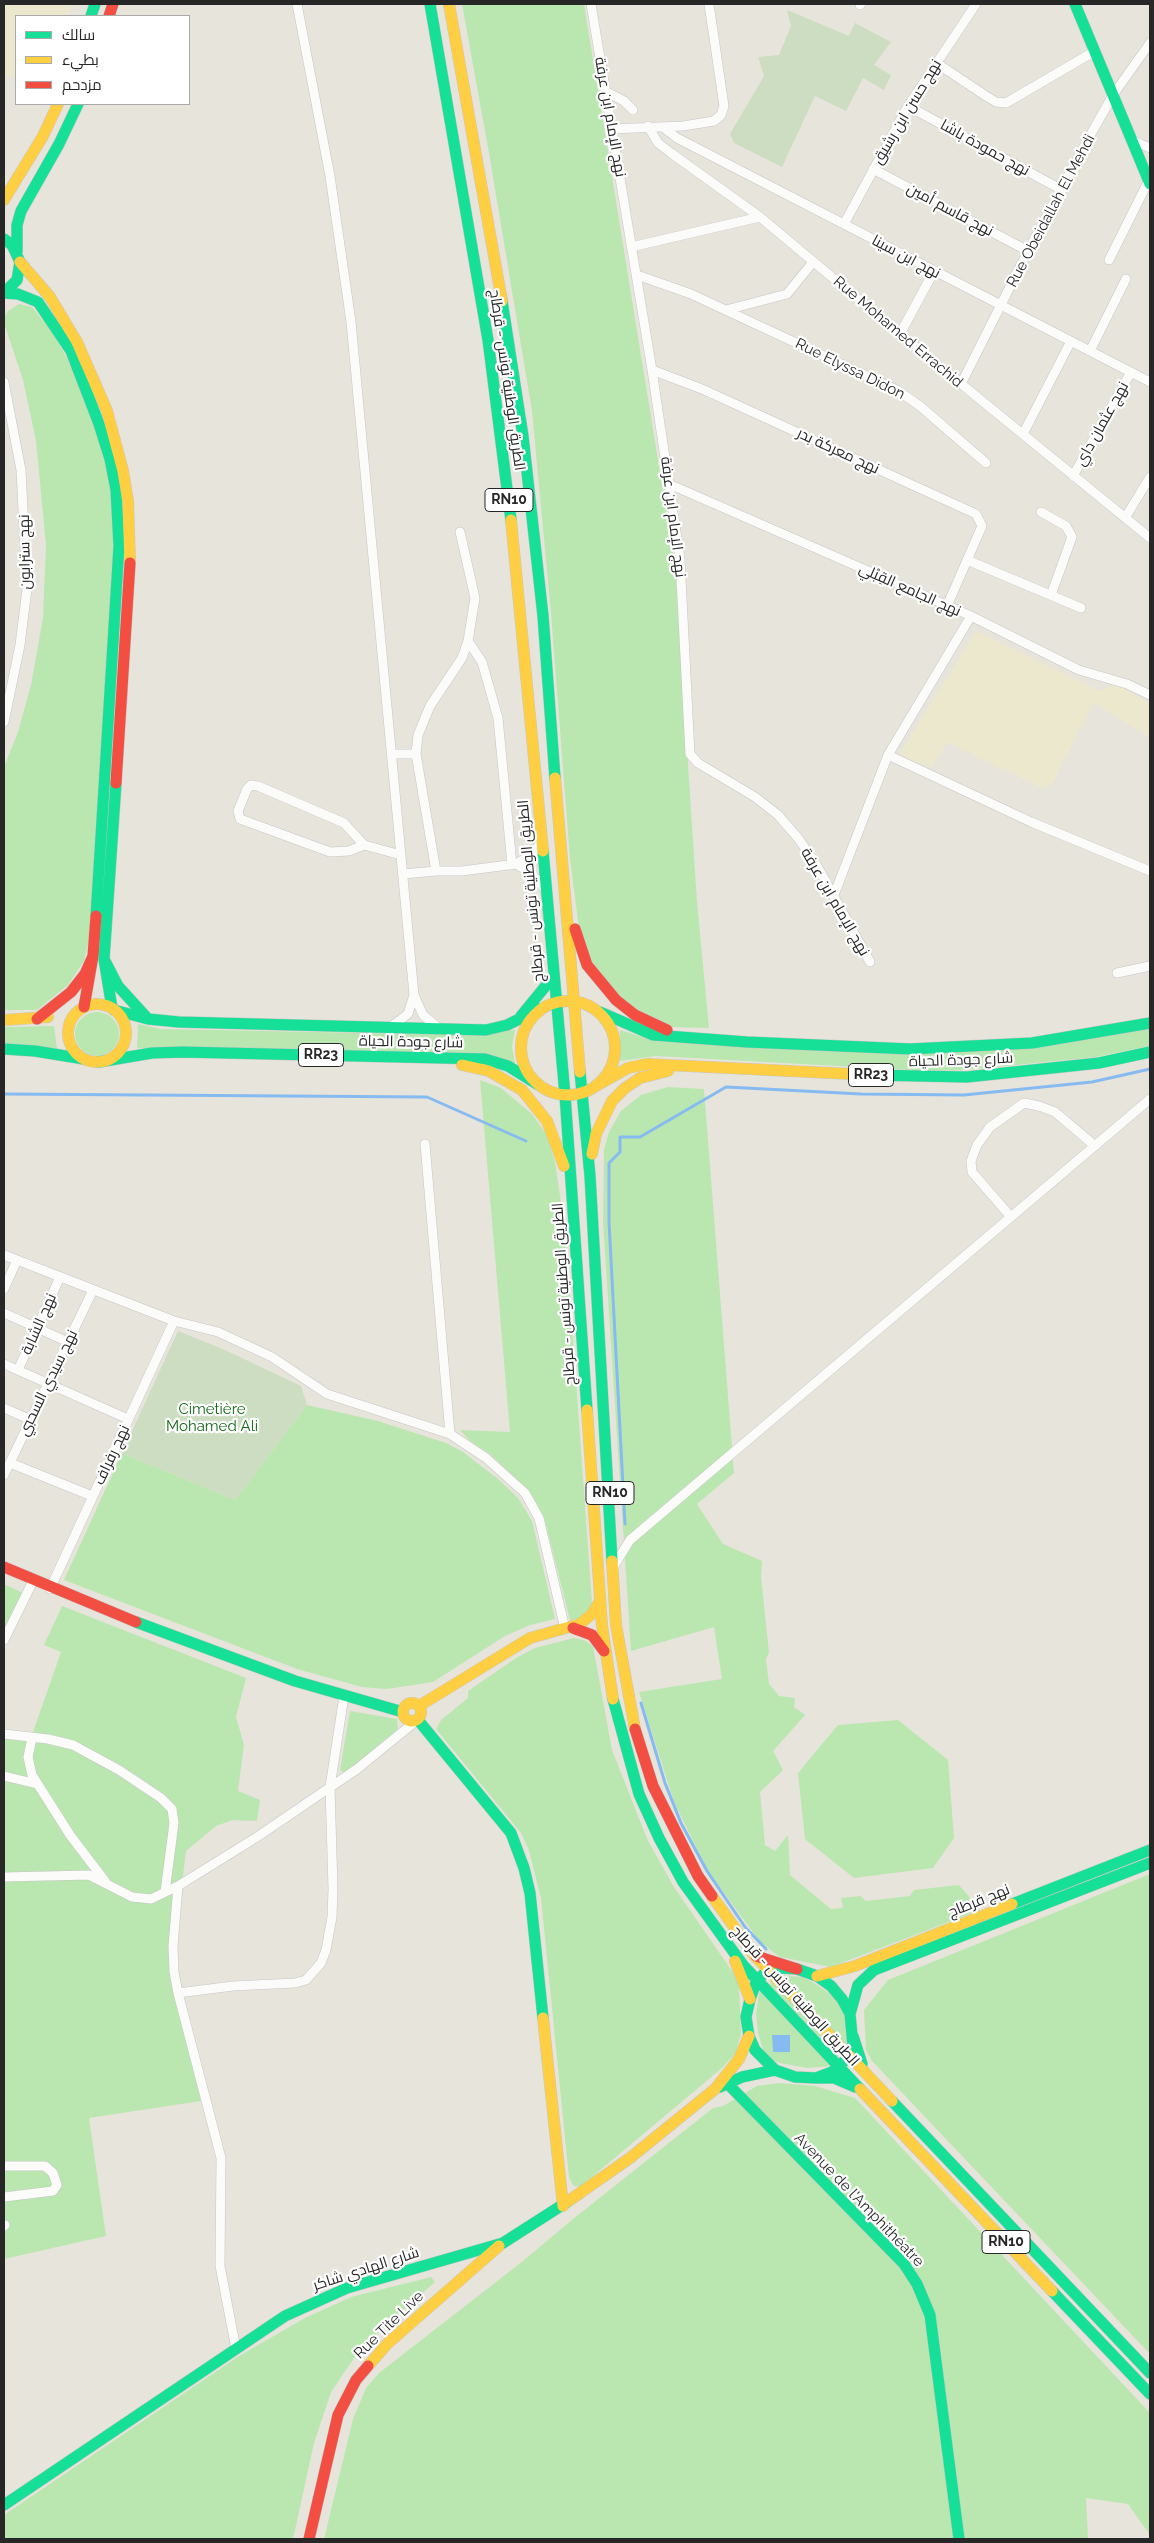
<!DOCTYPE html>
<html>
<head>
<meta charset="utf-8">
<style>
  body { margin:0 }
  #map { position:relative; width:1154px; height:2543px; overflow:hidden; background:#e7e4db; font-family:Raleway,Cairo,sans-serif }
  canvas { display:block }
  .frame { position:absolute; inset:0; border:5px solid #272727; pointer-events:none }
  .legend { position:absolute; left:15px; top:15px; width:175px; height:90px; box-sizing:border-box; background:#fff; border:1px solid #a9a9a9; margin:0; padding:6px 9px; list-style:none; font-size:15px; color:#272727 }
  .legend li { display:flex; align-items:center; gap:10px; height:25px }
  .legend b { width:25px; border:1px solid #a9a9a9 }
</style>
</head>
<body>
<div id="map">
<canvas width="1154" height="2543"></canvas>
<div class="frame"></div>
<ul class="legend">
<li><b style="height:6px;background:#16e098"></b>سالك</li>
<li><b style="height:6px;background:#ffcf43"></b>بطيء</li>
<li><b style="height:6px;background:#f24e42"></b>مزدحم</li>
</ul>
</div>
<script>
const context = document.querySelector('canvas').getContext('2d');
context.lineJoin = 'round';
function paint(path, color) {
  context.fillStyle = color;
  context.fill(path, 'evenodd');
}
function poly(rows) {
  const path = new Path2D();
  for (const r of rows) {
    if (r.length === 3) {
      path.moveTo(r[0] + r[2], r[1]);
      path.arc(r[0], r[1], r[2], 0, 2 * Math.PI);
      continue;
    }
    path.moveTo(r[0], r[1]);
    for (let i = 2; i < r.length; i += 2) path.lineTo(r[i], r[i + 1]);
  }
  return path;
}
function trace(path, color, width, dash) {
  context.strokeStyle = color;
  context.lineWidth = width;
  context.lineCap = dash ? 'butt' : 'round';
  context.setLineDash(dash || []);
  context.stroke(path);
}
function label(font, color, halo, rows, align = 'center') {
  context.font = font + ' Raleway,Cairo,sans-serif';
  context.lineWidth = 4.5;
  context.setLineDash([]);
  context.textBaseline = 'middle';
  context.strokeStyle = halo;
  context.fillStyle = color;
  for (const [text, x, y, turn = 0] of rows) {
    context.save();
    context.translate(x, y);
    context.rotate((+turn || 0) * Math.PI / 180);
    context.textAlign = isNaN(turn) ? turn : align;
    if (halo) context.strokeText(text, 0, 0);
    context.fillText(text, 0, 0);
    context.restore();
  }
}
const education = poly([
  [4,4,72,4,68,16,16,16,16,79,4,74],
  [976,631,1100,691,1116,684,1150,703,1150,738,1094,703,1052,784,1044,789,947,742,932,768,899,755]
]);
const green = poly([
  [462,4,584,4,675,565,697,902,709,1028,670,1027,635,1013,600,983,581,944,570,859,551,613,532,411,489,153],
  [19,304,32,307,53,333,73,369,108,463,116,546,91,930,84,961,68,985,37,1010,4,1010,4,767,18,732,31,685,43,618,46,545,36,441,23,380,4,323,4,317,8,311],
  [97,1034,22],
  [138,1024,161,1029,417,1034,515,1030,512,1047,515,1063,137,1048],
  [54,1026,57,1049,4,1045,4,1027],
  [1150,1029,1150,1046,1096,1057,966,1070,910,1070,656,1056,620,1061,620,1030,656,1041,855,1052],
  [480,1080,501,1088,532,1114,547,1135,555,1162,565,1229,592,1603,588,1612,579,1619,570,1620,544,1517,529,1491,490,1454,471,1442,460,1430,510,1432],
  [668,1087,704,1089,734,1473,697,1504,723,1544,762,1561,761,1576,769,1653,766,1659,769,1684,779,1696,795,1698,794,1707,805,1715,773,1751,783,1770,760,1792,765,1845,775,1851,788,1835,790,1875,831,1909,843,1908,841,1898,860,1896,866,1901,910,1896,914,1890,959,1885,980,1910,831,1967,780,1957,760,1942,708,1871,674,1802,639,1692,722,1679,714,1627,631,1651,603,1222,604,1149,609,1132,621,1111,641,1095],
  [307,1405,378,1421,446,1443,463,1452,498,1479,518,1498,532,1521,555,1619,530,1625,505,1636,433,1682,387,1689,362,1687,297,1669,64,1580,122,1453,235,1500],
  [4,1584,25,1594,4,1636],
  [62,1606,246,1678,236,1717,244,1745,238,1791,260,1800,257,1821,233,1820,216,1826,186,1851,177,1925,177,1955,194,2074,201,2101,89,2118,106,2236,4,2259,4,1730,32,1735,61,1652,44,1645],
  [574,1638,584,1640,593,1646,612,1750,648,1841,674,1887,734,1974,739,1986,741,2034,735,2054,722,2068,580,2187,574,2186,569,2178,541,1898,529,1850,521,1833,436,1729,441,1720,468,1698,468,1691,516,1658,535,1648],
  [350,1711,397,1719,398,1729,393,1737,347,1774,340,1770],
  [898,1720,948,1760,954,1838,933,1868,854,1878,805,1839,798,1773,838,1725],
  [1150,1874,1150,2354,872,2061,866,2050,864,2010,888,1980],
  [780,1975,801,1977,811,1981,832,1995,841,2008,846,2021,848,2040,830,2066,807,2068,780,2063,770,2060,764,2053,758,2033,756,2014,759,1993],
  [779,2083,815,2086,855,2098,1150,2413,1150,2535,1128,2504,1086,2498,1088,2539,324,2539,353,2419,366,2388,379,2373,523,2261,573,2219,713,2108,723,2106,757,2086],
  [431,2277,435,2282,361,2348,331,2392,314,2443,293,2539,4,2539,4,2515,239,2356,305,2318,351,2297]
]);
const cemetery = poly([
  [787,10,849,36,855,23,891,42,874,65,891,75,884,90,863,78,846,111,815,96,782,167,734,143,730,134,764,76,758,57,779,55,791,26],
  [178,1331,225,1350,301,1386,307,1405,235,1500,122,1453]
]);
const water = poly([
  [772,2035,790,2035,790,2052,773,2052]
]);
const stream = poly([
  [4,1094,427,1097,526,1141],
  [625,1524,609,1222,609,1163,620,1152,620,1137,640,1137,726,1087,861,1094,964,1095,1092,1082,1150,1069],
  [641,1703,665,1783,681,1823,707,1871,745,1927,766,1949]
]);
const street = poly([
  [297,4,330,176,351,322,414,995,423,1015,437,1027],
  [591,4,652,370,680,559,690,754,698,763,755,797,778,815,798,838,816,864,870,962],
  [860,5,861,4],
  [935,62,986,96,996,102,1006,103,1095,51],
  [605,91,624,101,633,110],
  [908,106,1062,190],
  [648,126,658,143,671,153,760,217,900,334,1150,538],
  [664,128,677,138,1150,382],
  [611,129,683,126,714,121,721,115,724,106,709,4],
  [1132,140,1150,148],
  [873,169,1028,251],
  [844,224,908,106,976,4],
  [631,247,760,217],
  [1109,260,1150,178],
  [637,275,691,294,897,390,920,406,986,463],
  [726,310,787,294,813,262],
  [900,334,934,271],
  [1090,351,1126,279],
  [652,370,702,389,976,514,982,526,947,606],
  [4,382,21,470,27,589,20,645,4,722],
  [961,384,1028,251,1087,141,1113,95,1150,43],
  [1023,434,1071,341],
  [1073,476,1131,372],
  [669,484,971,616,1079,670,1127,684,1150,695],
  [1041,512,1066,526,1072,537,1051,595],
  [1125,518,1150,477],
  [967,560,1081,608],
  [468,641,482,662,498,718,512,865],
  [392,754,416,754],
  [888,755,1031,822,1150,871],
  [364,845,349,851,330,852,240,819,238,811,247,789,251,785,258,786,344,823,364,845,401,855],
  [516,864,532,874,544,888],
  [436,871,416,754,418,735,430,706,462,658,468,641,475,598,460,532],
  [403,874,436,871,462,871,516,864,530,856,541,843],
  [834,895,888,755,971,616],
  [1117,973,1150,966],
  [392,1026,408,1014,414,995],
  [425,1144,450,1434],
  [1011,1217,972,1172,971,1161,977,1145,990,1127,1024,1103,1039,1106,1055,1112,1095,1146],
  [4,1255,174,1321,218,1332,272,1357,327,1394,450,1434,486,1458,525,1493,539,1518,565,1629],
  [4,1289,17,1260],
  [4,1313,68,1342],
  [4,1364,128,1419],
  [18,1370,60,1277],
  [4,1408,31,1420],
  [10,1463,92,1496],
  [4,1475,93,1290],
  [614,1566,630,1540,1150,1099],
  [50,1589,174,1321],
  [4,1640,33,1581],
  [4,1734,48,1739,73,1745,119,1770,161,1798,172,1809,174,1823,165,1892],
  [32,1738,28,1757,32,1775,70,1835,105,1881],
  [4,1776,37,1784],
  [4,1877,89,1875,132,1897,151,1899,178,1886,257,1837,357,1769,416,1721],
  [178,1886,173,1946,174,1972,178,1993,221,2158,220,2266,236,2349],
  [178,1993,233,1986,295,1983,306,1980,321,1963,326,1950,332,1917,333,1889,330,1787,344,1696],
  [4,2166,45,2166,53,2173,57,2185,53,2191,4,2197],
  [4,2226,5,2225]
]);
const fast = poly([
  [430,4,488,340,511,520],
  [1075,4,1150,184],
  [91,16,95,4],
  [4,239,12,245,20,262,17,280,4,293],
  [17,252,17,225,21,211,59,144,78,104],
  [4,293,18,294,38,302,71,351,99,424,110,459,116,490,119,546,96,916],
  [502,301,523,436,543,616,555,778],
  [543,851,565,1095,587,1410],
  [104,959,118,986,148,1019],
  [112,1008,104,959,116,783],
  [114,1010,148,1019,179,1022,486,1030,507,1025,540,1009],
  [600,1012,653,1035,747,1042,910,1049,1032,1043,1150,1023],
  [521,1016,553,977],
  [4,1049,35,1051,84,1059],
  [99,1062,152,1053,183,1052,485,1059,508,1066,537,1084],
  [580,1072,590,1176,612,1561],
  [871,1075,967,1077,1099,1063,1150,1052],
  [136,1622,295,1681,403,1712],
  [613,1699,639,1794,659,1838,683,1882,743,1965,860,2089],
  [418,1720,511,1833,524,1868,530,1893,543,2018],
  [1012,1904,1150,1850],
  [781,1968,797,1969,817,1976,831,1986,842,1999,850,2014,853,2046,851,2055,832,2072,816,2078,795,2077,775,2070,755,2050,749,2036,746,2017,750,1999,757,1980,767,1971,781,1968],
  [850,2014,858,1985,874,1970,1150,1863],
  [853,2036,862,2064],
  [816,2078,834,2078,855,2087],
  [724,2080,904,2264,917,2284,930,2315,959,2539],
  [720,2087,742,2077,775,2070],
  [892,2101,1150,2373],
  [1052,2291,1150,2394],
  [4,2505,285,2316,347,2288,503,2243,567,2202]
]);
const slow = poly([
  [449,4,502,301],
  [4,200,43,136,58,104],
  [20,262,50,297,77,342,107,411,123,471,128,502,130,563],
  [511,520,543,851],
  [555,778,580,1072],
  [568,1048,47],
  [97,1033,29],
  [4,1020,48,1017],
  [462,1065,489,1071,522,1090,547,1121,564,1166],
  [596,1086,628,1068,647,1064,871,1075],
  [592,1154,596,1134,612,1101,625,1088,640,1078,668,1071],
  [587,1410,602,1626,613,1699],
  [612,1561,616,1625,635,1729],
  [412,1712,9],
  [419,1706,530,1638,580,1624,592,1614,600,1601],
  [712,1896,754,1955,892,2101],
  [735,1961,750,1999],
  [817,1976,855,1966,1012,1904],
  [543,2018,563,2206],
  [860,2089,1052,2291],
  [567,2202,630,2158,715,2089,739,2059,749,2036],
  [368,2366,387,2344,499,2246]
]);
const jam = poly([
  [109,16,113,4],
  [116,783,130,563],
  [575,929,587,965,616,1000,635,1015,667,1030],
  [84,1007,93,956,96,916],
  [37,1019,71,992,85,974,93,956],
  [4,1567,136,1622],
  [573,1628,592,1635,604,1651],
  [635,1729,653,1786,698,1876,712,1896],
  [756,1956,797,1969],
  [309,2539,338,2415,356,2380,368,2366]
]);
const shields = [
  [509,500,48],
  [321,1055,45],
  [871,1075,45],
  [610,1493,48],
  [1006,2242,48]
];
const shieldNames = [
  ["RN10",509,500],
  ["RR23",321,1055],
  ["RR23",871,1075],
  ["RN10",610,1493],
  ["RN10",1006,2242]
];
const streetNames = [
  ["نهج حسن ابن رشيق",907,112,-59],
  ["نهج الإمام ابن عرفة",610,117,80],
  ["نهج حمودة باشا",985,148,29],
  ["نهج قاسم أمين",950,210,28],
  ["Rue Obeidallah El Mehdi",1051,211,-62],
  ["نهج ابن سينا",906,257,28],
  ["Rue Mohamed Errachid",898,332,40],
  ["Rue Elyssa Didon",850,369,26],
  ["الطريق الوطنية تونس - قرطاج",507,380,82],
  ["نهج عثمان داي",1102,424,-61],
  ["نهج معركة بدر",838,451,25],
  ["نهج الإمام ابن عرفة",673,517,83],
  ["نهج سترابون",25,552,-91],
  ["نهج الجامع القِبْلي",910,590,24],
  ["الطريق الوطنية تونس - قرطاج",531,891,-95],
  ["نهج الإمام ابن عرفة",835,902,60],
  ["شارع جودة الحياة",411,1042,1],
  ["شارع جودة الحياة",961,1060,-2],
  ["الطريق الوطنية تونس - قرطاج",564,1294,-94],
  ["نهج الشابة",39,1324,-66],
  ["نهج سيدي السحبي",48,1383,-64],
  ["نهج رفراف",112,1455,-65],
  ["نهج قرطاج",979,1901,-22],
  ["الطريق الوطنية تونس - قرطاج",795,1996,48],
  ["Avenue de l'Amphithéatre",859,2200,46],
  ["شارع الهادي شاكر",366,2269,-18],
  ["Rue Tite Live",389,2325,-44]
];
const parkNames = [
  ["Cimetière",212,1409],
  ["Mohamed Ali",212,1426]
];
paint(education, '#ece8ce');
paint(green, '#bae7b0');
paint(cemetery, '#ccddc1');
paint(water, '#86bbf1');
trace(stream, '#86bbf1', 3);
trace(street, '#c7c5c6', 10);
trace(fast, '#c7c5c6', 12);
trace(slow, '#c7c5c6', 12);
trace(jam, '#c7c5c6', 12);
trace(street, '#fbfbfa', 9);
trace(fast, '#16e098', 11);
trace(slow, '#ffcf43', 11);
trace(jam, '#f24e42', 11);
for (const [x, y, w] of shields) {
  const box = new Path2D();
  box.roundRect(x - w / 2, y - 11.5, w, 23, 4);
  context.fillStyle = '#fff';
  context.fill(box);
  trace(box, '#272727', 1);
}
label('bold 14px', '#272727', null, shieldNames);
label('15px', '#272727', '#fff', streetNames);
label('15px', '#126a15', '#fff', parkNames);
</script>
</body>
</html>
